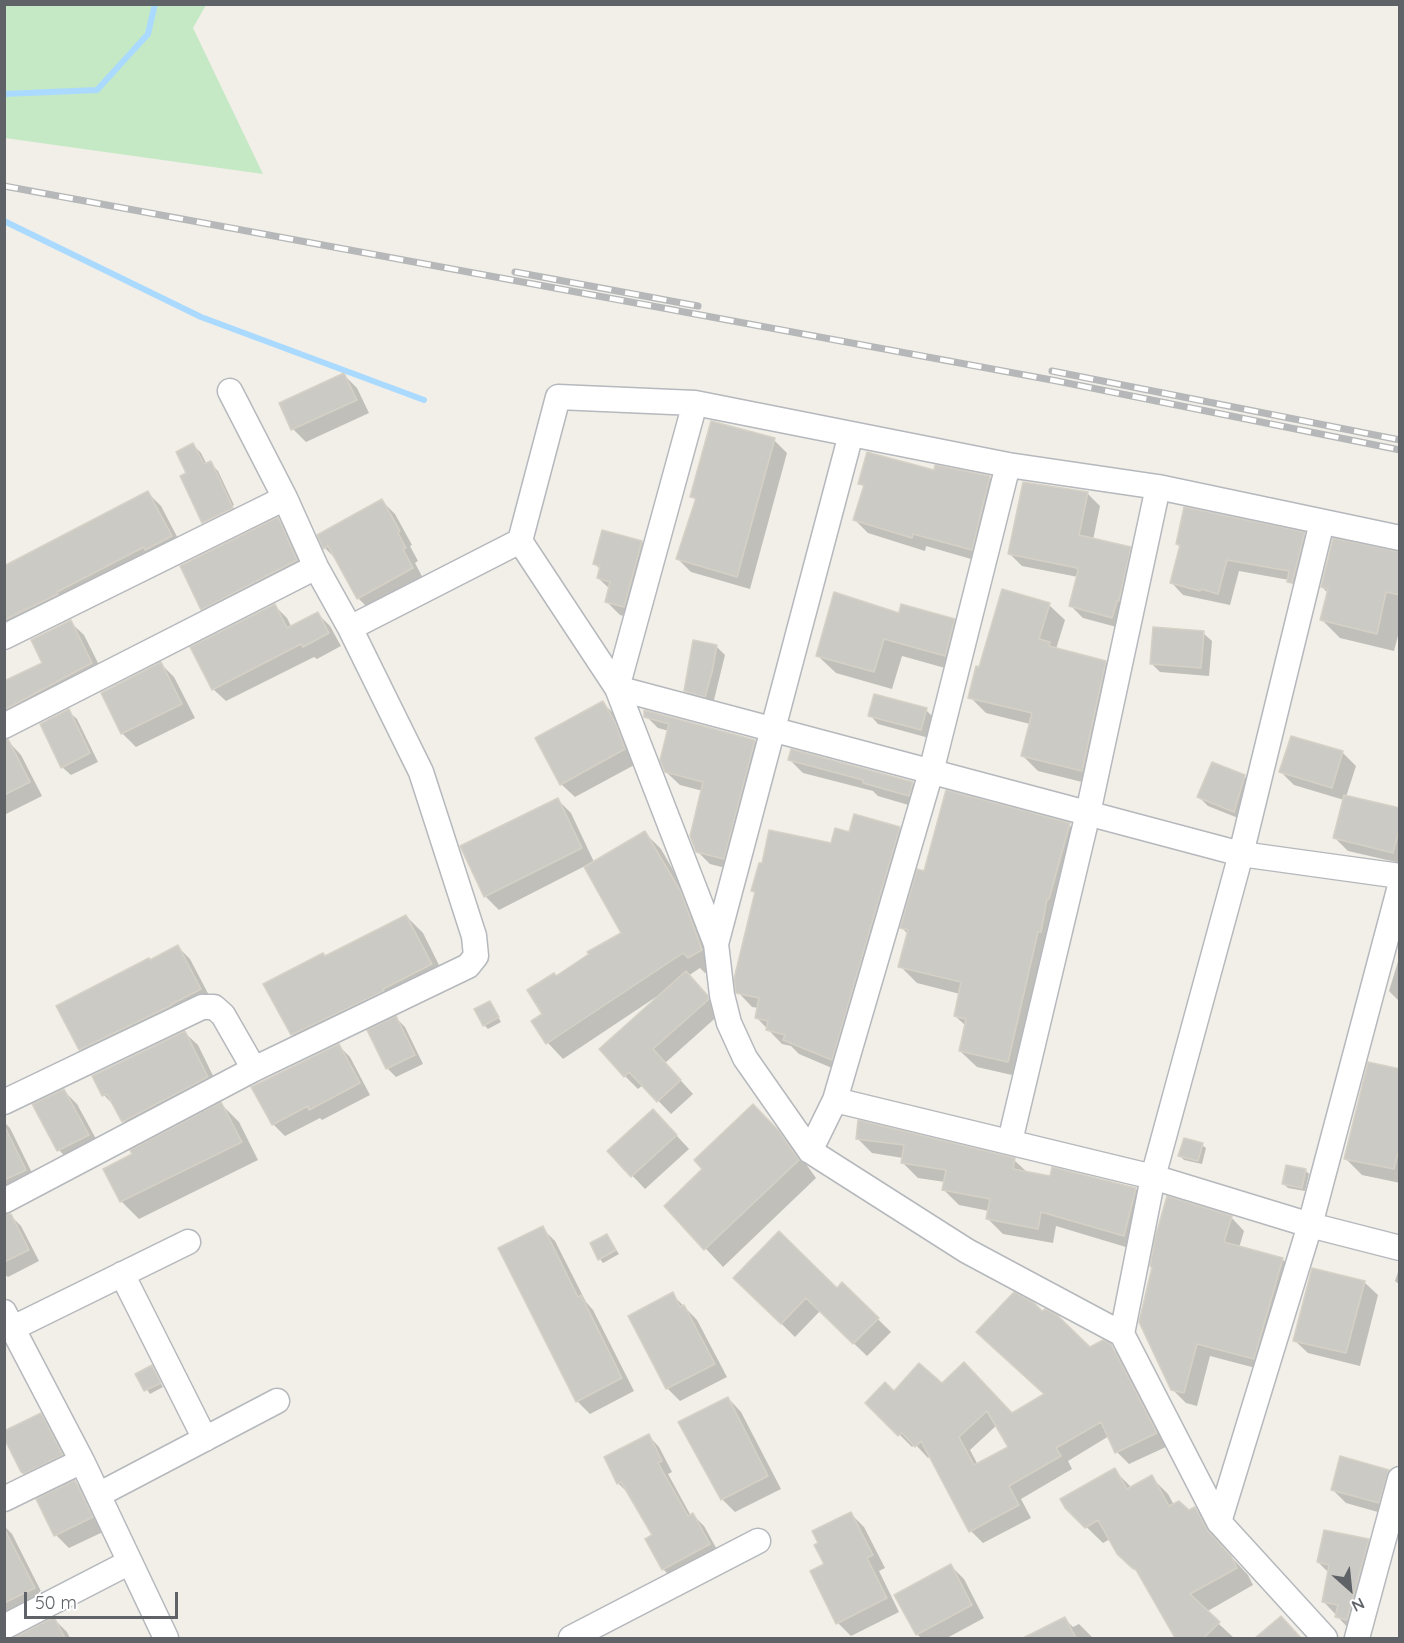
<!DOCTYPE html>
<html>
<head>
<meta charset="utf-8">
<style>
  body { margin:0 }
  #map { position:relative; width:1404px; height:1643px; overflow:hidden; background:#f1efe8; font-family:Quicksand,sans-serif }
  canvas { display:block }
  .frame { position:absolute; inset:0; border:6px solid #5f6368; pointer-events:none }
  .north { position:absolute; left:1320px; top:1559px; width:60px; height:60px; -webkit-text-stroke:4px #fff; paint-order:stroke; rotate:153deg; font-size:16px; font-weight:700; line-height:24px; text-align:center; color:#5f6368 }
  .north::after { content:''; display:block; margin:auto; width:21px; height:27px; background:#5f6368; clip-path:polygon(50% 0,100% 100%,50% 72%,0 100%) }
  .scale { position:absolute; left:24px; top:1592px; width:154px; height:27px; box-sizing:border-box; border:3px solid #5f6368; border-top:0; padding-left:8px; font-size:18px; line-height:21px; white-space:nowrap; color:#5f6368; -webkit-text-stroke:4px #fff; paint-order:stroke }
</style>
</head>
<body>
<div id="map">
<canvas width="1404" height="1643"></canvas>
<div class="frame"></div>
<div class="north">N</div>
<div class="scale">50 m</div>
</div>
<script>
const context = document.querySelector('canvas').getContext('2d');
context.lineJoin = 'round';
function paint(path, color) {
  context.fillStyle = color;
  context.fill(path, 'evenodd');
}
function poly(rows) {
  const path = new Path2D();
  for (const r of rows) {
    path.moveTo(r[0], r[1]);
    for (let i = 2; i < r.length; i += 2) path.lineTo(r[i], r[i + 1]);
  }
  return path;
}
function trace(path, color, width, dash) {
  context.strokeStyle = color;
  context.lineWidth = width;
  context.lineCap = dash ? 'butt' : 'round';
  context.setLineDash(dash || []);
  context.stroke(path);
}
const green = poly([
  [5,4,206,5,193,28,263,174,5,138]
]);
const shadow = poly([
  [344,375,357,388,369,413,306,442,293,429],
  [774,440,787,453,750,589,691,572,678,559,696,501,692,496],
  [193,445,201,453,207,465,210,463,218,471,234,505,204,520,204,523,188,474],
  [936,467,990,478,1003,491,985,563,926,546,925,551,868,533,855,520,865,488,860,483,935,471],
  [1024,483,1088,494,1100,506,1093,540,1130,548,1142,561,1124,629,1083,618,1071,606,1078,577,1022,566,1009,553],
  [148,493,161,506,184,550,4,640,4,567],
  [382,501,395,514,412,545,410,546,418,561,415,563,425,582,371,611,358,598,338,561,325,548],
  [236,508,239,516,211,530,204,524],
  [278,519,296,537,314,579,220,626,202,609],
  [603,532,642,542,655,556,638,620,620,615,607,602,610,589,598,578,601,570,595,564],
  [1304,534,1316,546,1301,594,1289,580,1239,571,1230,605,1183,595,1171,582,1181,548,1177,544],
  [1400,553,1400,628,1394,651,1340,638,1322,620,1328,593,1322,587],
  [1049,605,1065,620,1056,649,1105,662,1121,678,1098,786,1038,771,1022,755,1030,724,986,713,970,697,980,669],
  [275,606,287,618,292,628,318,614,330,626,341,646,317,659,314,657,226,701,213,689],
  [900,615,954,620,972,638,963,673,902,656,892,689,836,673,818,656],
  [70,622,84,635,105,677,4,734,4,683,44,664],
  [1203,633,1212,641,1209,676,1160,672,1151,663],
  [716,646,725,655,713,704,694,699,686,691],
  [161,664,174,677,195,718,136,747,122,733,103,693],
  [603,703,616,716,638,763,575,797,561,784],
  [926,710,934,718,929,738,878,724,870,715],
  [68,711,77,719,98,762,71,775,62,767],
  [645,715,755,741,768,754,737,871,710,864,697,851,703,791,680,785,666,772,669,731,658,728],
  [1292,737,1343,753,1356,766,1346,797,1400,810,1400,863,1348,851,1335,838,1344,800,1294,785,1281,772],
  [4,740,8,741,21,755,42,796,4,815],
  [790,760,913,783,926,796,922,809,878,796,873,791,803,773],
  [1213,764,1245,777,1253,785,1243,820,1208,806,1199,797],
  [558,800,571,813,594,862,645,833,661,849,696,910,717,966,705,973,700,968,688,976,721,1013,665,1063,693,1094,671,1114,643,1085,638,1089,625,1076,658,999,656,997,563,1059,548,1043,534,1022,544,1015,557,978,623,933,585,866,499,910,485,896,462,846],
  [1069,825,1086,841,1025,1078,977,1067,960,1051,966,1026,955,1016,960,994,917,983,900,966,908,934,902,928],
  [899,828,913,842,846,1074,799,1054,791,1046,782,1044,757,1018,759,1008,752,1007,738,992,756,893,753,890,850,833],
  [406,916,423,933,447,981,309,1051,292,1034,265,985,326,957],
  [178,947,190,959,212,1001,92,1062,80,1049,150,962],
  [1400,955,1400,1002,1389,991],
  [490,1002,501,1022,488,1029,484,1025],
  [396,1018,405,1027,423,1064,396,1077,387,1068],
  [185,1033,198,1045,220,1090,136,1134,124,1121,116,1108,104,1095],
  [339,1046,350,1057,370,1095,322,1120,320,1118,285,1136,273,1124],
  [1400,1071,1400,1183,1362,1175,1345,1158],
  [64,1091,77,1104,101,1148,72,1164,59,1150,34,1105],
  [221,1104,239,1122,258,1160,139,1219,121,1201],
  [4,1122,10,1128,36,1181,4,1203],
  [666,1124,689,1149,645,1189,609,1151],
  [771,1124,796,1150,816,1178,723,1267,666,1206],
  [857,1138,1014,1160,1028,1173,1136,1189,1151,1204,1139,1251,1056,1226,1053,1243,1003,1234,988,1219,989,1211,959,1205,944,1190,945,1182,918,1178,903,1163,903,1158,872,1153],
  [1202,1145,1206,1148,1202,1164,1184,1160,1180,1156],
  [1305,1170,1309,1174,1305,1191,1288,1188,1284,1184],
  [10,1215,21,1226,39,1261,8,1277,4,1274,4,1217],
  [1231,1217,1244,1231,1239,1248,1282,1259,1296,1272,1267,1371,1210,1356,1197,1406,1186,1403,1172,1389],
  [542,1228,555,1241,586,1302,593,1310,634,1391,590,1414,577,1401],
  [607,1236,619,1254,603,1263,600,1259],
  [1400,1266,1400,1285,1395,1281],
  [735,1278,837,1290,842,1284,891,1332,867,1356,820,1311,795,1337],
  [1364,1282,1378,1295,1360,1366,1308,1353,1294,1340],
  [672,1294,697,1320,727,1377,680,1401,667,1388],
  [1110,1346,1124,1359,1168,1446,1129,1464,1117,1452,1109,1436,1068,1461,1072,1469,1021,1499,1031,1518,983,1543,971,1531,931,1456,928,1458,915,1444,912,1447,868,1403,894,1393,942,1385,1012,1414,1045,1395,1090,1349],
  [997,1425,1010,1447,978,1465,970,1450],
  [151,1367,163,1387,150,1394,137,1375],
  [728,1398,741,1412,781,1489,735,1512,722,1499],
  [41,1415,54,1428,75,1468,36,1485,22,1472],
  [649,1436,659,1447,672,1472,668,1474,691,1516,693,1515,704,1526,720,1555,674,1580,663,1569,654,1536,629,1494,618,1483],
  [1114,1470,1132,1488,1151,1477,1168,1494,1174,1505,1189,1512,1195,1509,1212,1525,1225,1550,1248,1575,1253,1585,1206,1612,1234,1638,1177,1638,1142,1576,1118,1553,1110,1539,1103,1543,1066,1507],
  [1388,1471,1400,1482,1392,1516,1346,1503,1332,1489],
  [75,1482,88,1495,105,1531,69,1548,56,1535],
  [851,1514,864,1527,885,1568,879,1571,899,1612,851,1636,838,1623,820,1543],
  [4,1526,12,1534,46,1601,10,1618,4,1613],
  [1368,1541,1381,1554,1350,1630,1323,1601,1329,1573,1318,1562],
  [951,1566,964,1579,984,1618,947,1638,921,1638,917,1634],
  [1281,1618,1301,1638,1258,1638],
  [54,1619,67,1632,70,1638,16,1638],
  [1065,1619,1073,1627,1079,1624,1093,1638,1028,1638]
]);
const stream = poly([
  [4,94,97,90,148,34,155,4],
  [4,221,201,317,424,400]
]);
const building = poly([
  [344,373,357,400,291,430,279,403,344,373],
  [711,421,775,438,737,577,676,559,696,498,690,497,711,421],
  [193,443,204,464,211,461,233,508,202,523,180,476,186,473,176,452,193,443],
  [867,452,934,470,935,465,990,476,972,550,913,534,912,538,853,520,864,485,858,484,867,452],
  [1023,482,1088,492,1079,535,1131,547,1119,601,1117,601,1112,618,1069,606,1078,571,1077,568,1008,554,1023,482],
  [148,491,172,536,145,550,144,547,57,592,58,594,4,620,4,566,148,491],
  [382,499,400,531,398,533,406,548,403,549,413,568,357,599,328,546,323,549,317,535,382,499],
  [1184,507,1305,532,1292,583,1287,582,1289,571,1227,560,1218,594,1201,589,1200,591,1170,583,1180,545,1176,544,1184,507],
  [278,517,297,560,201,610,180,566,278,517],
  [602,530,642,541,624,607,605,602,610,582,597,578,600,566,593,564,602,530],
  [1333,538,1400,552,1400,595,1386,592,1377,634,1320,620,1328,589,1321,587,1333,538],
  [1002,589,1050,603,1039,639,1050,642,1049,646,1106,661,1082,771,1021,756,1032,713,968,698,976,666,979,667,1002,589],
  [834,592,899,613,901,604,955,619,945,656,884,639,874,672,816,656,834,592],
  [275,604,287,628,318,612,329,633,303,647,301,644,212,690,190,647,275,604],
  [71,620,92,663,4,710,4,681,42,663,31,640,71,620],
  [1153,627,1204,631,1201,668,1150,664,1153,627],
  [693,640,717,645,712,672,705,697,684,691,693,640],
  [161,662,182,704,121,734,101,693,161,662],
  [874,694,927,708,921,730,868,716,874,694],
  [603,701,616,724,625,749,560,785,535,738,603,701],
  [69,709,90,753,61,768,40,724,69,709],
  [644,710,755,740,724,859,696,852,690,836,703,782,665,772,660,760,669,724,644,717,644,710],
  [1291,736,1343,751,1332,788,1279,772,1291,736],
  [8,739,30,782,4,795,4,740,8,739],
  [791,749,913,782,909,796,863,783,863,780,788,760,791,749],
  [1212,762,1245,775,1234,812,1197,797,1212,762],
  [946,790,1070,823,1049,899,1047,899,1041,932,1038,932,1008,1062,959,1051,966,1019,954,1016,961,982,898,967,908,930,900,928,917,869,924,871,946,790],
  [1344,795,1400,808,1400,827,1393,853,1333,838,1344,795],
  [558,798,582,848,484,897,460,846,558,798],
  [854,814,900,827,832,1060,783,1040,785,1035,766,1030,768,1021,755,1018,759,998,736,993,734,979,755,892,751,891,759,863,762,863,769,830,831,843,835,828,849,832,854,814],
  [645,831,681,892,702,950,688,958,683,953,546,1044,531,1021,542,1014,527,990,554,973,556,976,589,954,587,952,621,933,584,867,645,831],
  [406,915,432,964,383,989,384,991,291,1035,263,984,323,953,325,956,406,915],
  [178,945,201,989,172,1004,172,1005,79,1050,56,1006,149,958,150,960,178,945],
  [686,971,708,996,708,1000,653,1049,681,1080,657,1102,629,1072,624,1077,599,1049,686,971],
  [490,1001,499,1017,483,1026,474,1009,490,1001],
  [396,1016,415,1055,386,1069,367,1030,396,1016],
  [185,1031,208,1077,122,1122,107,1094,102,1096,92,1076,185,1031],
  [339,1044,360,1083,309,1110,308,1106,272,1125,251,1087,339,1044],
  [1368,1062,1400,1069,1400,1145,1394,1169,1344,1159,1368,1062],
  [64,1089,89,1135,57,1151,32,1104,64,1089],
  [221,1102,242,1142,120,1202,103,1169,132,1154,130,1150,221,1102],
  [753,1104,778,1130,799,1160,704,1250,664,1206,702,1169,694,1160,753,1104],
  [653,1109,677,1135,631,1177,607,1151,653,1109],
  [858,1120,1015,1158,1013,1169,1050,1176,1052,1167,1136,1188,1124,1236,1041,1212,1038,1229,986,1219,990,1199,942,1190,946,1170,901,1163,904,1145,856,1139,858,1120],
  [4,1125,26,1170,4,1180,4,1125],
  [1184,1138,1203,1143,1198,1161,1178,1156,1184,1138],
  [1286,1165,1306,1169,1302,1188,1282,1184,1286,1165],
  [1167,1196,1232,1216,1224,1242,1283,1258,1254,1359,1197,1344,1184,1393,1171,1390,1139,1322,1152,1267,1150,1266,1155,1238,1167,1196],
  [11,1214,29,1250,4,1262,4,1215,11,1214],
  [543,1226,578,1297,581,1295,622,1378,576,1402,498,1248,543,1226],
  [779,1231,837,1288,842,1282,879,1318,853,1344,806,1298,781,1324,733,1278,779,1231],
  [607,1234,616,1250,598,1260,590,1243,607,1234],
  [1312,1268,1365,1281,1346,1353,1293,1341,1312,1268],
  [673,1292,680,1307,684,1305,715,1364,666,1389,628,1316,673,1292],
  [1014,1292,1034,1303,1042,1311,1045,1309,1057,1315,1090,1347,1103,1340,1111,1344,1157,1433,1115,1453,1101,1422,1056,1448,1061,1456,1009,1486,1019,1505,969,1532,921,1441,915,1447,902,1433,898,1436,865,1403,885,1382,894,1391,919,1363,942,1383,964,1362,1012,1413,1044,1394,976,1332,1014,1292],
  [987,1411,1008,1447,974,1465,959,1437,987,1411],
  [152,1365,161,1383,144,1391,135,1374,152,1365],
  [728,1397,768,1476,721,1500,678,1422,728,1397],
  [41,1413,63,1455,24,1474,21,1472,4,1438,4,1431,41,1413],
  [649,1434,662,1461,658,1463,688,1516,693,1513,710,1544,662,1570,645,1539,652,1535,621,1482,617,1484,604,1457,649,1434],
  [1340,1456,1389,1470,1379,1503,1331,1490,1340,1456],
  [1115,1468,1127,1489,1152,1475,1169,1506,1179,1501,1189,1510,1195,1507,1208,1531,1231,1556,1237,1568,1190,1594,1220,1622,1204,1638,1175,1638,1136,1570,1132,1568,1117,1554,1098,1520,1085,1528,1065,1508,1060,1499,1115,1468],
  [75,1480,93,1517,54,1536,36,1499,75,1480],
  [851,1512,873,1555,867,1558,887,1598,836,1624,810,1571,824,1564,814,1545,818,1543,812,1531,851,1512],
  [4,1528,35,1588,4,1603,4,1528],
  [1324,1530,1369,1539,1347,1620,1335,1617,1338,1605,1322,1602,1329,1565,1317,1562,1324,1530],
  [951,1564,972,1605,916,1635,894,1595,951,1564],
  [1281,1616,1301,1638,1255,1638,1281,1616],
  [54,1617,65,1638,13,1638,54,1617],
  [1065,1617,1076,1638,1023,1638,1065,1617]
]);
const minor = poly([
  [695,403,617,688,1241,854,1400,876],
  [350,628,520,541],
  [4,637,285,498],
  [4,726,316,567],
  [716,944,851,434],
  [835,1100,1153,1177,1310,1225,1400,1248],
  [4,1102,202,1007,214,1007,223,1015,254,1069],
  [1010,1141,1088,813,1158,487],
  [810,1151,835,1100,931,772,1008,465],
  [4,1201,254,1069,468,966,476,956,474,936,421,772,350,628,316,567,285,498,230,391],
  [122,1274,205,1439],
  [4,1312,82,1461,166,1638],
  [13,1328,188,1242],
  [1122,1334,1153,1177,1241,854,1322,522],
  [98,1495,277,1401],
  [4,1499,82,1461],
  [1219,1522,1310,1225,1400,886],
  [4,1627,130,1562],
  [571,1638,758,1541],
  [1325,1638,1219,1522,1122,1334,967,1251,810,1151,745,1058,729,1023,722,995,716,944,617,688,520,541,558,397,695,403,1008,465,1158,487,1400,538],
  [1357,1638,1400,1479]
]);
const rail = poly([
  [4,186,1057,381,1400,450],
  [515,272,698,306],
  [1052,371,1400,440]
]);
paint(green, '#c5e8c5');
paint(shadow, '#0003');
trace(stream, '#aadaff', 6);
paint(building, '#cccac5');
trace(building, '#d6d1c6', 1.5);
trace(minor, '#b5b8bc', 27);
trace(minor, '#fff', 24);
trace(rail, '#b6b7b8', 7);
trace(rail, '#fff', 4.5, [14]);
</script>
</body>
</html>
